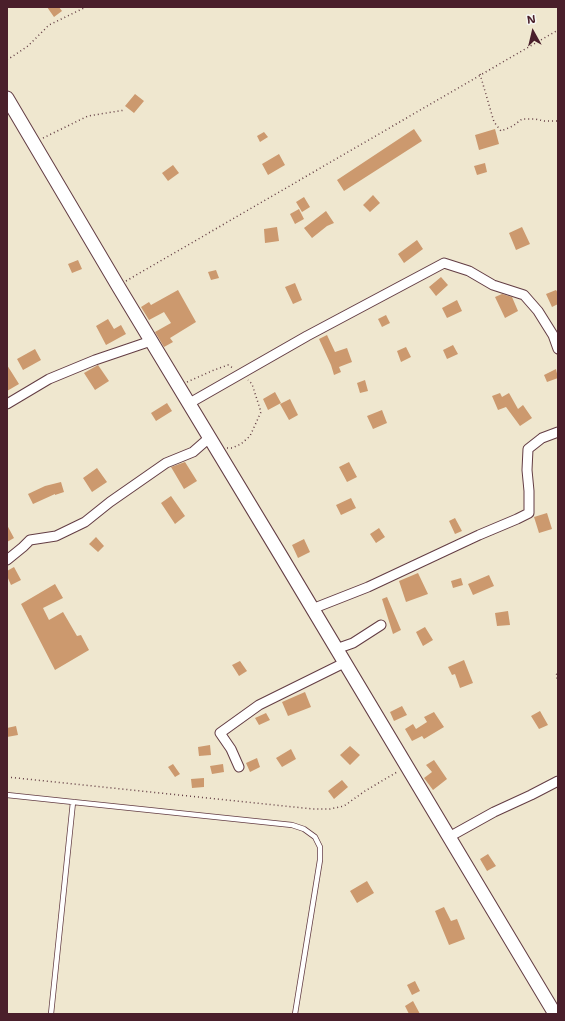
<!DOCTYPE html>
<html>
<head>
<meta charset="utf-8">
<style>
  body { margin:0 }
  #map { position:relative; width:565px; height:1021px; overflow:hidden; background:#efe7cf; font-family:"Shantell Sans",sans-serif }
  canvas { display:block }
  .frame { position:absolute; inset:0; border:8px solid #4a1f2b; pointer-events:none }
  .north { position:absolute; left:513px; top:12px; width:40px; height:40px; -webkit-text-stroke:3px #f6f6f2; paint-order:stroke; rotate:352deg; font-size:11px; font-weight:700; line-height:16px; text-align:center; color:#4a1f2b }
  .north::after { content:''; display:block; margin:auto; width:14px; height:18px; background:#4a1f2b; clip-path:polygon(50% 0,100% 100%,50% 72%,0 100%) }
</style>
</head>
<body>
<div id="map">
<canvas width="565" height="1021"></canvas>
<div class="frame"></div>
<div class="north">N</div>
</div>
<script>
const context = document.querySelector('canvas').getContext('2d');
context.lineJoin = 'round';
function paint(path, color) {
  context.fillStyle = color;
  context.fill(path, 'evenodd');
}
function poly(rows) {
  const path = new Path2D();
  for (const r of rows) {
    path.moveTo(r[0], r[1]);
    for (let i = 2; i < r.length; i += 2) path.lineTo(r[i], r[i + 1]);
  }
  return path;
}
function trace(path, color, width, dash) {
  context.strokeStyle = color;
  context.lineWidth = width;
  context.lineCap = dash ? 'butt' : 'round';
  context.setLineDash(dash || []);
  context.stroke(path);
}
const building = poly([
  [47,7,59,7,62,11,54,17],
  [135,94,144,101,134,113,125,106],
  [414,129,422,141,344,191,337,180],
  [495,129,499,144,479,150,475,135],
  [264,132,268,137,260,142,257,136],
  [279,154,285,165,268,175,262,164],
  [485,163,487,172,477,175,474,166],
  [173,165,179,173,168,181,162,173],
  [373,195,380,203,370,212,363,205],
  [304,197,310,207,302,212,296,202],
  [299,209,304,219,295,224,290,214],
  [326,211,334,223,327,226,312,238,304,228],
  [277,227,279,241,265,243,264,229],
  [522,227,530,244,516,250,509,233],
  [417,240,423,249,404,263,398,254],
  [78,260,82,269,72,273,68,264],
  [216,270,219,278,211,280,208,272],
  [441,277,448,285,436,296,429,287],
  [295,283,302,300,293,304,285,287],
  [178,290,196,322,170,338,173,342,164,347,155,332,171,323,164,312,149,320,141,307,149,302,151,305],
  [556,290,558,293,558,304,552,307,546,294],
  [502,294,512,297,518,311,505,318,495,297],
  [457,300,462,311,447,318,442,308],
  [386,315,390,323,382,327,378,319],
  [108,319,114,329,121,325,126,334,106,345,96,326],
  [327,335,335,352,347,348,352,362,339,367,341,372,334,375,331,365,319,339],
  [453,345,458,354,447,359,443,350],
  [406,347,411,357,401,362,397,351],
  [35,349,41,360,23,370,17,359],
  [7,365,19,384,7,391],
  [98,365,109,381,95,390,84,373],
  [556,369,558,378,547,382,544,375],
  [365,380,368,391,360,393,357,383],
  [275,392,281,403,268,410,263,399],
  [500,393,502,397,509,393,518,409,523,405,532,418,520,426,506,407,498,410,492,396],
  [290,399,298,415,289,420,280,404],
  [167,403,172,411,156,421,151,413],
  [382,410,387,423,373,429,367,416],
  [185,462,197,481,184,489,171,467],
  [349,462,357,477,347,482,339,467],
  [97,468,107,482,92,492,83,478],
  [61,482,64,492,55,495,55,494,33,504,28,494,45,486],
  [171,496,185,516,175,524,161,503],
  [351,498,356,508,341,515,336,505],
  [547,513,552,529,539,533,534,517],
  [455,518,462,531,455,534,449,521],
  [7,525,14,538,7,542],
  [379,528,385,537,376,543,370,534],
  [96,537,104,546,98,552,89,544],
  [304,539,310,552,298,558,292,545],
  [14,567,21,580,11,585,7,576,7,571],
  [418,573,428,594,406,602,399,581],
  [489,575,494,586,473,595,468,584],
  [461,578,463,585,453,588,451,581],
  [55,584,63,598,43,608,49,620,63,612,77,636,81,635,89,650,55,670,21,604],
  [387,597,401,630,393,634,382,599],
  [508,611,510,625,497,626,495,613],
  [425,627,433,640,423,646,416,632],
  [464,660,473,683,460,688,455,674,452,675,448,667],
  [240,661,247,671,239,676,232,665],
  [305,692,311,707,288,716,282,702],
  [402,706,407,715,394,721,390,712],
  [540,711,548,725,539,729,531,716],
  [434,712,444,727,424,739,422,736,412,741,405,729,413,724,416,729,427,722,424,717],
  [266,713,270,720,259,725,255,718],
  [16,726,18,735,7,737,7,728],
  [210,745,211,755,199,756,198,747],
  [350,746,360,755,350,765,340,755],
  [291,749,296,759,282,767,276,758],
  [257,758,260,767,250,772,246,763],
  [434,760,447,779,433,790,424,778,432,772,426,765],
  [173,764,180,774,175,777,168,767],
  [223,764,224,772,212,774,210,766],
  [204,778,204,787,192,788,191,779],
  [342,780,348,787,334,799,328,791],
  [488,854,496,866,487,871,480,859],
  [367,881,374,893,357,903,350,891],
  [444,907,451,921,457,919,465,939,449,945,435,911],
  [415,981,420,991,412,995,407,985],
  [413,1001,420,1014,409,1014,405,1006]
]);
const path = poly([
  [7,60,28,46,49,25,86,7],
  [480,74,494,122,501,131,513,126,522,119,535,119,544,121,558,121],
  [43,138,88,116,125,110],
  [126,281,558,30],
  [187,382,214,370,228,365,233,368],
  [227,448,232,448,241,444,250,436,261,412,252,384,248,380],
  [558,670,556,676,558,680],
  [7,777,313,809,330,809,344,806,365,791,397,772]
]);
const lane = poly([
  [7,795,73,802,51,1014],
  [73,802,292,825,304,829,315,837,320,847,320,860,295,1014]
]);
const street = poly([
  [7,404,49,379,95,360,151,341],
  [188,404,307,336,444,263,469,271,493,285,524,295,538,311,553,335,558,349],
  [7,560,23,547,30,540,56,536,85,522,110,502,166,463,193,452,209,438],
  [312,609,368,587,479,535,517,519,529,513,529,491,527,470,528,449,542,438,558,432],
  [336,649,353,643,381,625],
  [239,767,231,749,220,733,259,705,344,663],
  [449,837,494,812,531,795,558,781]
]);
const secondary = poly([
  [7,98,118,286,281,556,555,1014]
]);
paint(building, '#cc996e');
trace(lane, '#633d44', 6);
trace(street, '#633d44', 11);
trace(secondary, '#633d44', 15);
trace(path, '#633d44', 1.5, [1, 3]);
trace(lane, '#fff', 4.5);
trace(street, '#fff', 9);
trace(secondary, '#fff', 13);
</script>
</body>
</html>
